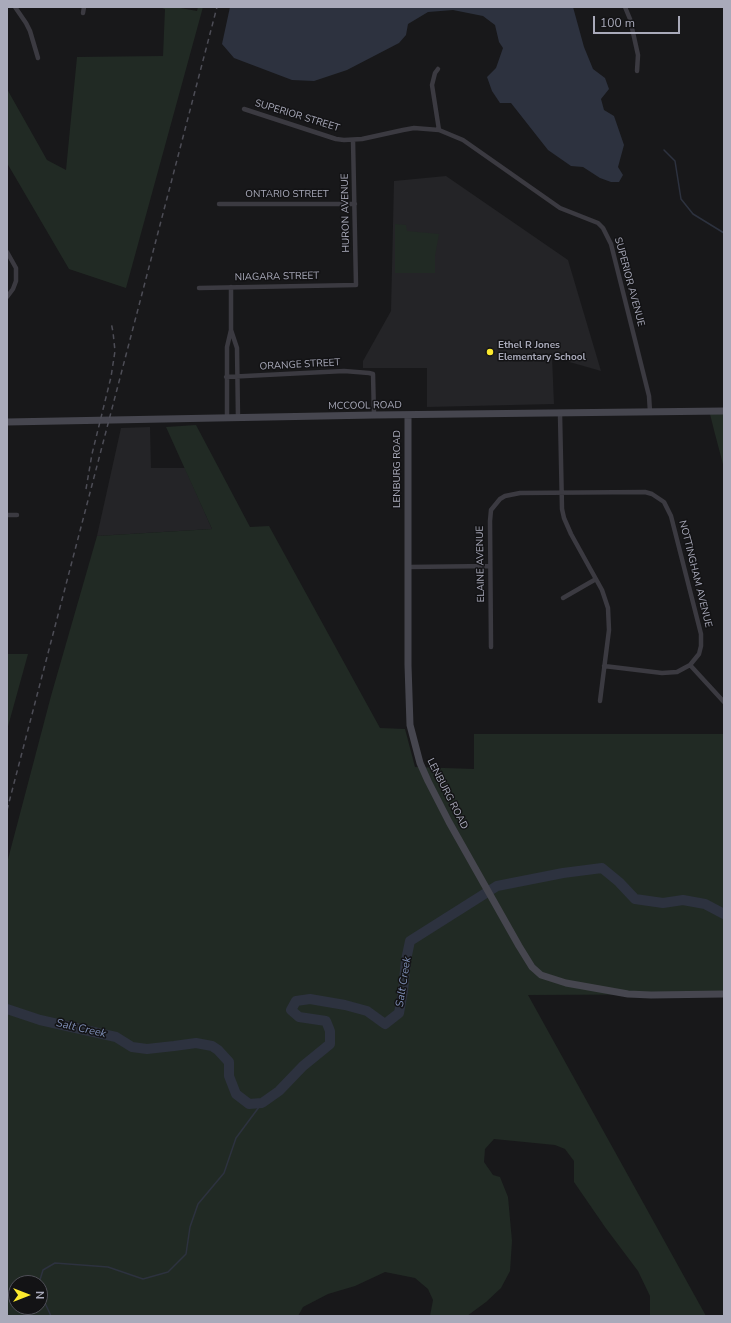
<!DOCTYPE html>
<html>
<head>
<meta charset="utf-8">
<style>
  body { margin:0 }
  #map { position:relative; width:731px; height:1323px; overflow:hidden; background:#18181a; font-family:"Nunito Sans",sans-serif }
  canvas { display:block }
  .frame { position:absolute; inset:0; border:8px solid #a9aaba; pointer-events:none }
  .north { position:absolute; left:8px; top:1275px; width:40px; height:40px; box-sizing:border-box; background:#131315; border:1px solid #4f4f57; border-radius:50%; rotate:90deg; font-size:11px; font-weight:700; line-height:16px; text-align:center; color:#a9aaba }
  .north::after { content:''; display:block; margin:auto; width:14px; height:18px; background:#fce92e; clip-path:polygon(50% 0,100% 100%,50% 72%,0 100%) }
  .scale { position:absolute; left:593px; top:16px; width:87px; height:18px; box-sizing:border-box; border:2px solid #a9aaba; border-top:0; padding-left:5px; font-size:12px; line-height:14px; white-space:nowrap; color:#a9aaba; -webkit-text-stroke:3px #131315; paint-order:stroke }
</style>
</head>
<body>
<div id="map">
<canvas width="731" height="1323"></canvas>
<div class="frame"></div>
<div class="north">N</div>
<div class="scale">100 m</div>
</div>
<script>
const context = document.querySelector('canvas').getContext('2d');
context.lineJoin = 'round';
function paint(path, color) {
  context.fillStyle = color;
  context.fill(path, 'evenodd');
}
function poly(rows) {
  const path = new Path2D();
  for (const r of rows) {
    path.moveTo(r[0], r[1]);
    for (let i = 2; i < r.length; i += 2) path.lineTo(r[i], r[i + 1]);
  }
  return path;
}
function trace(path, color, width, dash) {
  context.strokeStyle = color;
  context.lineWidth = width;
  context.lineCap = dash ? 'butt' : 'round';
  context.setLineDash(dash || []);
  context.stroke(path);
}
function label(font, color, halo, rows, align = 'center') {
  context.font = font + ' "Nunito Sans",sans-serif';
  context.lineWidth = 3;
  context.setLineDash([]);
  context.textBaseline = 'middle';
  context.strokeStyle = halo;
  context.fillStyle = color;
  for (const [text, x, y, turn = 0] of rows) {
    context.save();
    context.translate(x, y);
    context.rotate((+turn || 0) * Math.PI / 180);
    context.textAlign = isNaN(turn) ? turn : align;
    if (halo) context.strokeText(text, 0, 0);
    context.fillText(text, 0, 0);
    context.restore();
  }
}
const built = poly([
  [446,176,568,260,601,371,552,357,554,404,427,407,427,368,363,368,363,361,391,311,394,181],
  [150,427,151,468,185,468,212,529,97,536,121,428]
]);
const green = poly([
  [159,7,175,7,197,11,198,7,203,7,126,288,69,269,7,163,7,89,47,160,66,170,77,57,163,56,165,9],
  [395,224,406,225,407,231,439,234,435,256,435,273,395,273],
  [710,414,724,414,724,468,715,434],
  [196,425,250,527,269,526,380,728,405,729,415,767,474,769,474,734,724,734,724,994,528,995,706,1316,650,1316,650,1296,638,1271,605,1227,574,1182,574,1161,565,1149,555,1145,494,1139,485,1149,484,1162,493,1175,500,1177,508,1197,512,1241,510,1271,501,1288,486,1302,467,1316,430,1316,433,1300,428,1289,415,1278,385,1272,355,1286,328,1294,303,1307,298,1316,7,1316,7,863,51,696,97,536,212,529,166,427],
  [16,1283,40,1283,40,1307,16,1307],
  [7,654,28,654,7,730]
]);
const water = poly([
  [230,7,573,7,584,47,593,69,605,78,609,89,601,99,604,110,614,116,624,145,618,167,623,175,619,182,611,182,600,178,583,167,571,166,548,150,511,103,500,103,492,91,487,77,496,68,503,48,499,42,495,25,483,16,453,10,428,12,408,24,406,35,399,43,347,70,314,81,292,80,234,58,222,44]
]);
const stream = poly([
  [664,150,675,161,681,199,693,214,724,233],
  [39,1283,43,1270,55,1263,108,1267,143,1279,168,1272,186,1254,190,1227,198,1204,224,1173,236,1138,262,1103],
  [40,1286,44,1301,51,1316]
]);
const river = poly([
  [7,1009,40,1020,116,1037,132,1047,147,1049,174,1046,196,1043,212,1046,218,1050,229,1062,229,1076,236,1094,249,1104,262,1103,279,1091,303,1066,330,1044,330,1031,326,1021,299,1017,291,1010,296,1001,310,999,345,1005,367,1011,385,1024,399,1013,403,991,406,960,410,941,497,886,563,873,602,868,619,882,635,899,663,903,683,900,705,904,724,914]
]);
const street = poly([
  [15,7,26,23,30,31,38,58],
  [625,7,630,19,638,55,637,71],
  [83,13,84,7],
  [438,69,435,73,432,85,439,130],
  [244,109,336,139,344,140,362,139,403,130,414,128,439,130,463,140,560,208,598,223,603,228,611,244,649,396,650,412],
  [219,204,355,204],
  [7,252,16,268,16,281,13,289,7,297],
  [199,288,356,285,353,140],
  [231,330,237,348,238,418],
  [226,377,344,371,369,373,373,374,374,415],
  [560,414,562,509,564,518,571,534,602,590,608,608,609,630,600,701],
  [227,418,227,347,231,330,231,287],
  [7,515,17,515],
  [408,567,490,566],
  [563,598,596,579],
  [491,647,490,521,491,510,500,499,505,496,520,493,645,492,652,494,664,502,671,516,701,634,701,646,699,654,690,665,677,672,662,673,604,666],
  [690,665,724,702]
]);
const secondary = poly([
  [408,415,408,665,410,725,420,763,428,781,449,822,519,946,532,967,541,975,566,983,628,994,651,995,724,994],
  [7,422,374,415,724,411]
]);
const rail = poly([
  [86,489,92,454,111,377,115,351,113,332,111,322],
  [7,810,217,7]
]);
const markers = [
  [490,352,4,"#fce92e"]
];
const streetNames = [
  ["SUPERIOR STREET",297,116,17],
  ["ONTARIO STREET",287,195],
  ["HURON AVENUE",346,213,-91],
  ["NIAGARA STREET",277,277,-1],
  ["SUPERIOR AVENUE",629,282,75],
  ["ORANGE STREET",300,365,-3],
  ["MCCOOL ROAD",365,406,-1],
  ["LENBURG ROAD",398,469,-90],
  ["ELAINE AVENUE",481,564,-91],
  ["NOTTINGHAM AVENUE",695,574,76],
  ["LENBURG ROAD",447,794,63]
];
const poiNames = [
  ["Ethel R Jones",498,346],
  ["Elementary School",498,358]
];
const waterNames = [
  ["Salt Creek",404,982,-81],
  ["Salt Creek",81,1029,13]
];
paint(built, '#242427');
paint(green, '#212a24');
paint(water, '#2d323f');
trace(stream, '#2d323f', 1.5);
trace(river, '#2d323f', 10);
trace(street, '#3b3a41', 4.5);
trace(secondary, '#46464f', 7);
trace(rail, '#4d4d56', 1.5, [5, 4]);
for (const [x, y, r, color] of markers) {
  const dot = new Path2D();
  dot.arc(x, y, r, 0, 2 * Math.PI);
  context.fillStyle = color;
  context.fill(dot);
  trace(dot, '#131315', 1.5);
}
label('10px', '#a9aaba', '#131315', streetNames);
label('bold 10px', '#a9aaba', '#131315', poiNames, 'left');
label('italic 11px', '#7f8fb7', '#131315', waterNames);
</script>
</body>
</html>
